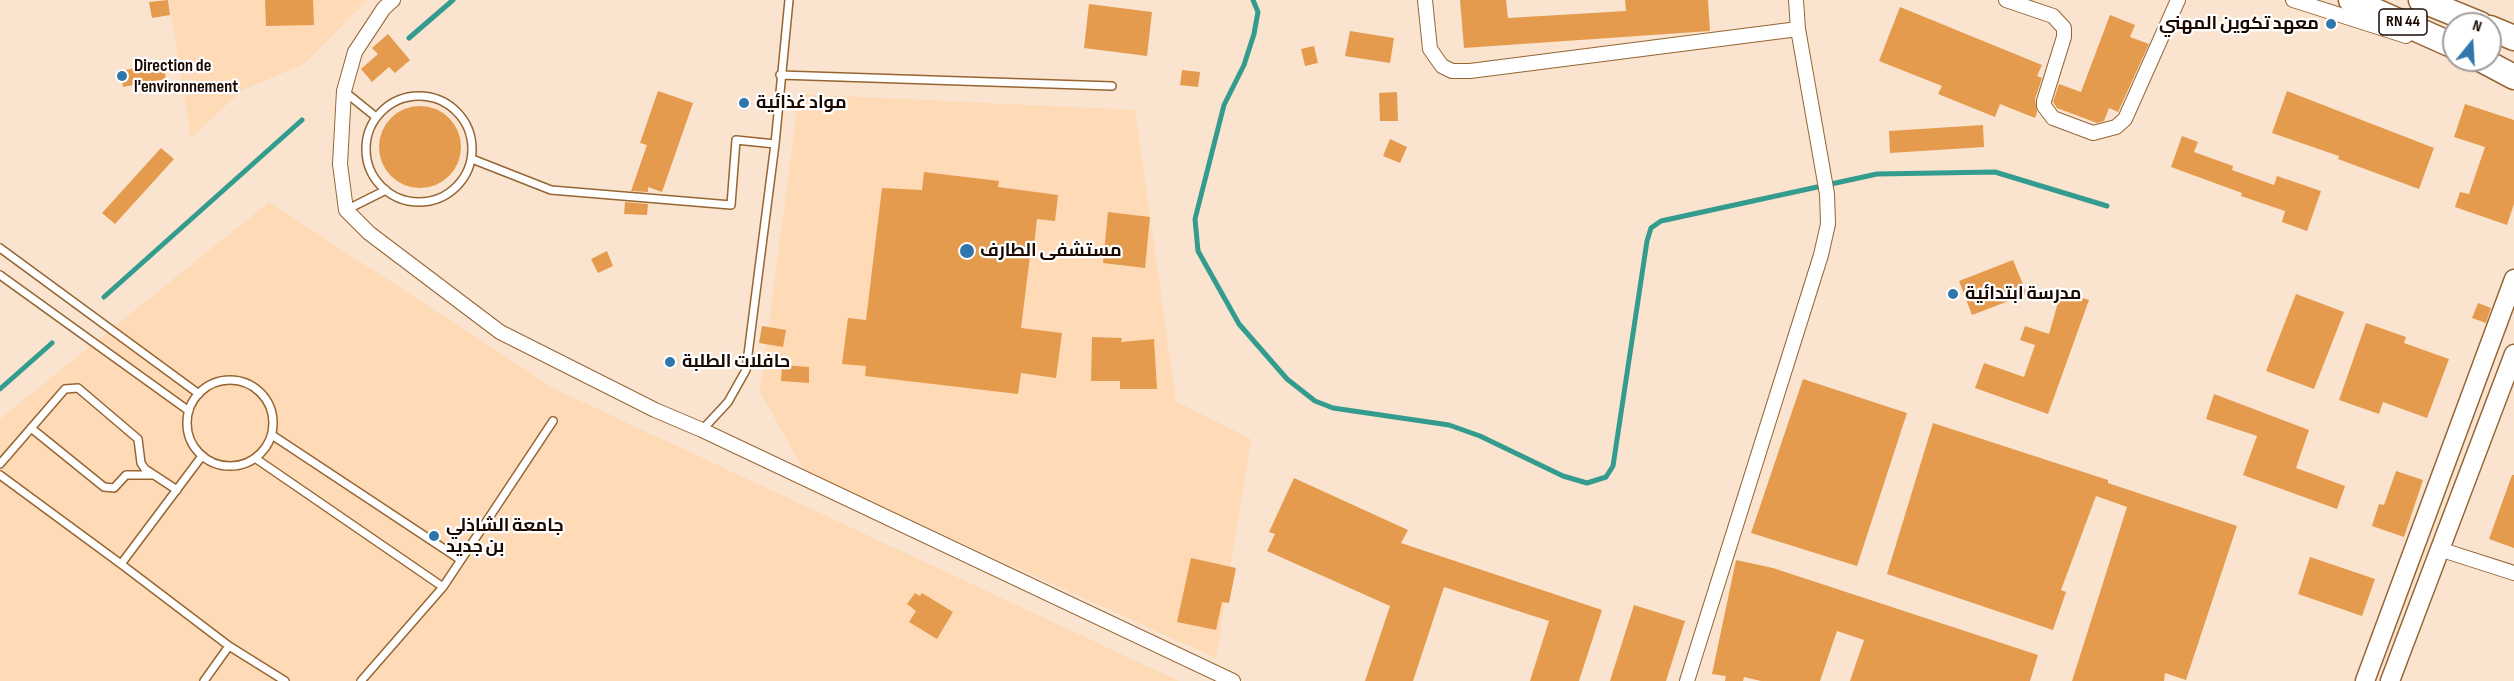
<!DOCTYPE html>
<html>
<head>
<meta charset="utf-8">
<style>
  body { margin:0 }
  #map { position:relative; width:2514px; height:681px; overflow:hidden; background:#fae4cf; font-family:"Sofia Sans Condensed",sans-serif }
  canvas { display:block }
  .north { position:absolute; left:2442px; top:12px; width:60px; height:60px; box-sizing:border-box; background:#fff; border:2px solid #a49c99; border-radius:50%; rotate:18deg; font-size:16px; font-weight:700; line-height:24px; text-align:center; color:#1b0800 }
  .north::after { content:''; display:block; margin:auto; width:21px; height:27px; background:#3176ab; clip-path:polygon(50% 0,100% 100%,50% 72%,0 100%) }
</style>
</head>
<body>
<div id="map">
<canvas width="2514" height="681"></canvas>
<div class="north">N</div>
</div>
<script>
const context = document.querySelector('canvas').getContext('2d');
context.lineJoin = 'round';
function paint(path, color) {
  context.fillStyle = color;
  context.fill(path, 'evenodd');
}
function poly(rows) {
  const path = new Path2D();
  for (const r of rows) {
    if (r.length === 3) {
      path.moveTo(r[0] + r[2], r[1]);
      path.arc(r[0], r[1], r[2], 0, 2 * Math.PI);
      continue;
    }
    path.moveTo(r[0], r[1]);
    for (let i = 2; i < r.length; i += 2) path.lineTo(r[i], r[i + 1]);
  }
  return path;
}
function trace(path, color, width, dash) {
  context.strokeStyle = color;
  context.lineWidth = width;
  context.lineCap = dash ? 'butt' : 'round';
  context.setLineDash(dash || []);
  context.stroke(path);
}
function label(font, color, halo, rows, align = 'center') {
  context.font = font + ' "Sofia Sans Condensed",Cairo,sans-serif';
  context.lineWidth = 4.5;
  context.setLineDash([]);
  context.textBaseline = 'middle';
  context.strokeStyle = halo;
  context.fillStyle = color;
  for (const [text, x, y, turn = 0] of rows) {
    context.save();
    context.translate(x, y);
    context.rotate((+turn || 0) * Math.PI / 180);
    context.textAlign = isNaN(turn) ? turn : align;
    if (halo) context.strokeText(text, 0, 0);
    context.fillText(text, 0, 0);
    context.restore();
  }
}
const built = poly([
  [169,0,367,0,304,64,242,90,191,138],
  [799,94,1135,110,1176,401,1251,439,1216,658,805,472,760,392],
  [269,202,555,389,1179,681,0,681,0,419]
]);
const stream = poly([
  [1253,0,1258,12,1254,34,1244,65,1224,105,1195,219,1198,251,1239,324,1287,379,1315,401,1333,408,1449,425,1480,436,1563,476,1587,483,1606,477,1613,466,1647,241,1651,228,1661,221,1877,174,1995,172,2107,206],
  [409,38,453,0],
  [104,297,302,120],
  [0,389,52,343]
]);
const building = poly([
  [168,0,170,15,152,18,149,2],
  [265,0,313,0,314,25,266,26],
  [1460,0,1506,0,1508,18,1626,11,1625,0,1708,0,1710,31,1464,48],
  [1089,4,1152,12,1147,56,1084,48],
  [1900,7,2042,65,2037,76,2042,78,2035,99,2037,112,2035,118,2000,104,1995,117,1938,94,1942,86,1879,61],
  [2110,15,2135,25,2130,37,2149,44,2118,112,2109,108,2104,121,2097,123,2057,108,2053,102,2059,84,2081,92],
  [1350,31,1394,38,1390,63,1345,56],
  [388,34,410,60,395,73,389,67,372,82,361,69,378,54,372,48],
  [1314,46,1318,63,1305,66,1301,49],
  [163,63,166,79,123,87,120,71],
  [1182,70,1200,72,1198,87,1180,85],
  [658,91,693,103,662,192,648,187,648,192,631,191,647,145,640,143],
  [2287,91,2434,148,2419,189,2338,159,2339,156,2272,133],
  [1397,92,1398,121,1380,121,1379,93],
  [2465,104,2514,120,2514,204,2507,225,2455,207,2460,192,2469,194,2485,147,2454,137],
  [420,147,41],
  [1983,125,1984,147,1890,153,1889,131],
  [2182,136,2198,142,2194,152,2233,166,2232,170,2274,185,2277,176,2321,191,2307,231,2282,222,2285,211,2241,196,2242,193,2171,167],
  [1390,139,1407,147,1400,163,1383,156],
  [161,148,174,159,115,224,102,213],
  [924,172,999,181,998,187,1058,195,1055,221,1037,219,1033,256,1030,256,1021,328,1062,333,1056,378,1021,373,1018,394,865,376,866,366,842,364,848,318,866,320,882,188,922,190],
  [625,202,648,204,647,215,624,214],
  [1108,212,1150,217,1145,268,1103,263],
  [607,251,613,266,598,273,591,259],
  [2013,260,2027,294,1972,315,1959,281],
  [2061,292,2089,300,2048,414,1975,388,1984,363,2024,377,2035,345,2020,340,2025,326,2049,334],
  [2296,294,2344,312,2314,389,2266,371],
  [2478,303,2491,308,2486,323,2472,318],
  [2366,323,2406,337,2404,343,2449,359,2427,418,2383,402,2379,414,2339,400],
  [762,326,786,330,783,347,759,343],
  [1092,337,1122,338,1121,342,1154,339,1157,389,1120,389,1120,381,1091,381],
  [782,365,809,367,809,383,781,381],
  [1803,379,1907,413,1857,566,1751,533],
  [2214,394,2309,430,2296,468,2345,486,2337,509,2243,475,2257,436,2206,419],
  [1933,423,2108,480,2108,483,2237,526,2186,680,2165,673,2164,681,2072,681,2127,507,2096,496,2061,590,2066,592,2053,630,1887,574],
  [2396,471,2423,480,2404,537,2372,526,2379,504,2384,505],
  [2512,475,2514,475,2514,548,2489,539],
  [1294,478,1408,530,1401,543,1602,610,1579,681,1530,681,1549,621,1444,587,1413,681,1365,681,1390,606,1267,551,1275,534,1269,532],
  [2310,557,2375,579,2362,616,2298,594],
  [1191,558,1236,568,1229,603,1222,602,1216,630,1177,622],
  [1736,560,1773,568,2038,655,2030,681,1850,681,1864,640,1837,631,1820,681,1761,681,1744,677,1743,681,1725,681,1726,676,1712,674],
  [915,593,920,596,922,593,953,612,937,639,909,622,916,611,907,604],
  [1634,605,1685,621,1666,681,1610,681]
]);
const service = poly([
  [780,75,1112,86],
  [345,92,376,117],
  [419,149,53],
  [472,159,551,190,731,205,736,140,775,144],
  [346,210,386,190],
  [0,248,199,394],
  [0,275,189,411],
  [230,423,43],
  [31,428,104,487,114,488,126,475,154,475],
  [702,430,728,402,746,370,775,144,789,0],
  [272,435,461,560],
  [255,458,443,587],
  [0,464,65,389,78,388,138,439,141,463,145,469,177,490],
  [0,475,121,564,229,646,285,681],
  [121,564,202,456],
  [204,681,229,646],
  [361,681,443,587,553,421]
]);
const minor = poly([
  [393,0,384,8,355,52,344,91,340,164,346,210,369,233,500,332,655,410,702,430,1233,681],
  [1425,0,1430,49,1442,66,1452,71,1470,71,1798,29],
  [2006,0,2053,16,2064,28,2064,37,2044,101,2044,106,2053,118,2093,133,2116,127,2125,119,2178,0],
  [2293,0,2406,36],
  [2439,549,2514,573],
  [1687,681,1821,255,1828,224,1827,194,1798,29,1796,0]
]);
const tertiary = poly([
  [2365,681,2514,279],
  [2390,681,2514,354]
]);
const trunk = poly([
  [2351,0,2454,46],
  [2421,0,2480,24],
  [2490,28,2514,38],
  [2482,60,2514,77]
]);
const markers = [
  [2331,24,6,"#3176ab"],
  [122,76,6,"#3176ab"],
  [744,103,6,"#3176ab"],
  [967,251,8,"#3176ab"],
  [1953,294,6,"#3176ab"],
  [670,362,6,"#3176ab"],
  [434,536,6,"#3176ab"]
];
const shields = [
  [2403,22,48]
];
const shieldNames = [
  ["RN 44",2403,22]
];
const poiNames = [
  ["معهد تكوين المهني",2319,24,"right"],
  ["Direction de",134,66],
  ["l'environnement",134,87],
  ["مواد غذائية",756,103],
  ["مستشفى الطارف",980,251],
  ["مدرسة ابتدائية",1965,294],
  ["حافلات الطلبة",682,362],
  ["جامعة الشاذلي",446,526],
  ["بن جديد",446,547]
];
paint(built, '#ffdab7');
trace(stream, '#349c8e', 5);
paint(building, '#e59b4d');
trace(service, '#966532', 10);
trace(minor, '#966532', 16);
trace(tertiary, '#966532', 21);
trace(trunk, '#966532', 27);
trace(service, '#fff', 7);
trace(minor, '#fff', 14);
trace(tertiary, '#fff', 18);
trace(trunk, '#fff', 24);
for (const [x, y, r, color] of markers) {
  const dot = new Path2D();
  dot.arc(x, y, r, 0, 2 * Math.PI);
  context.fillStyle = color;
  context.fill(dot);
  trace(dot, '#fff', 2);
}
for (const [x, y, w] of shields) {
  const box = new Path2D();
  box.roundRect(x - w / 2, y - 13, w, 26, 4.5);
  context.fillStyle = '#fff';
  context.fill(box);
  trace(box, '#1b0800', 1.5);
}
label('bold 16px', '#1b0800', null, shieldNames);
label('bold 18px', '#1b0800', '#fff', poiNames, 'left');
</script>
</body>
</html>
